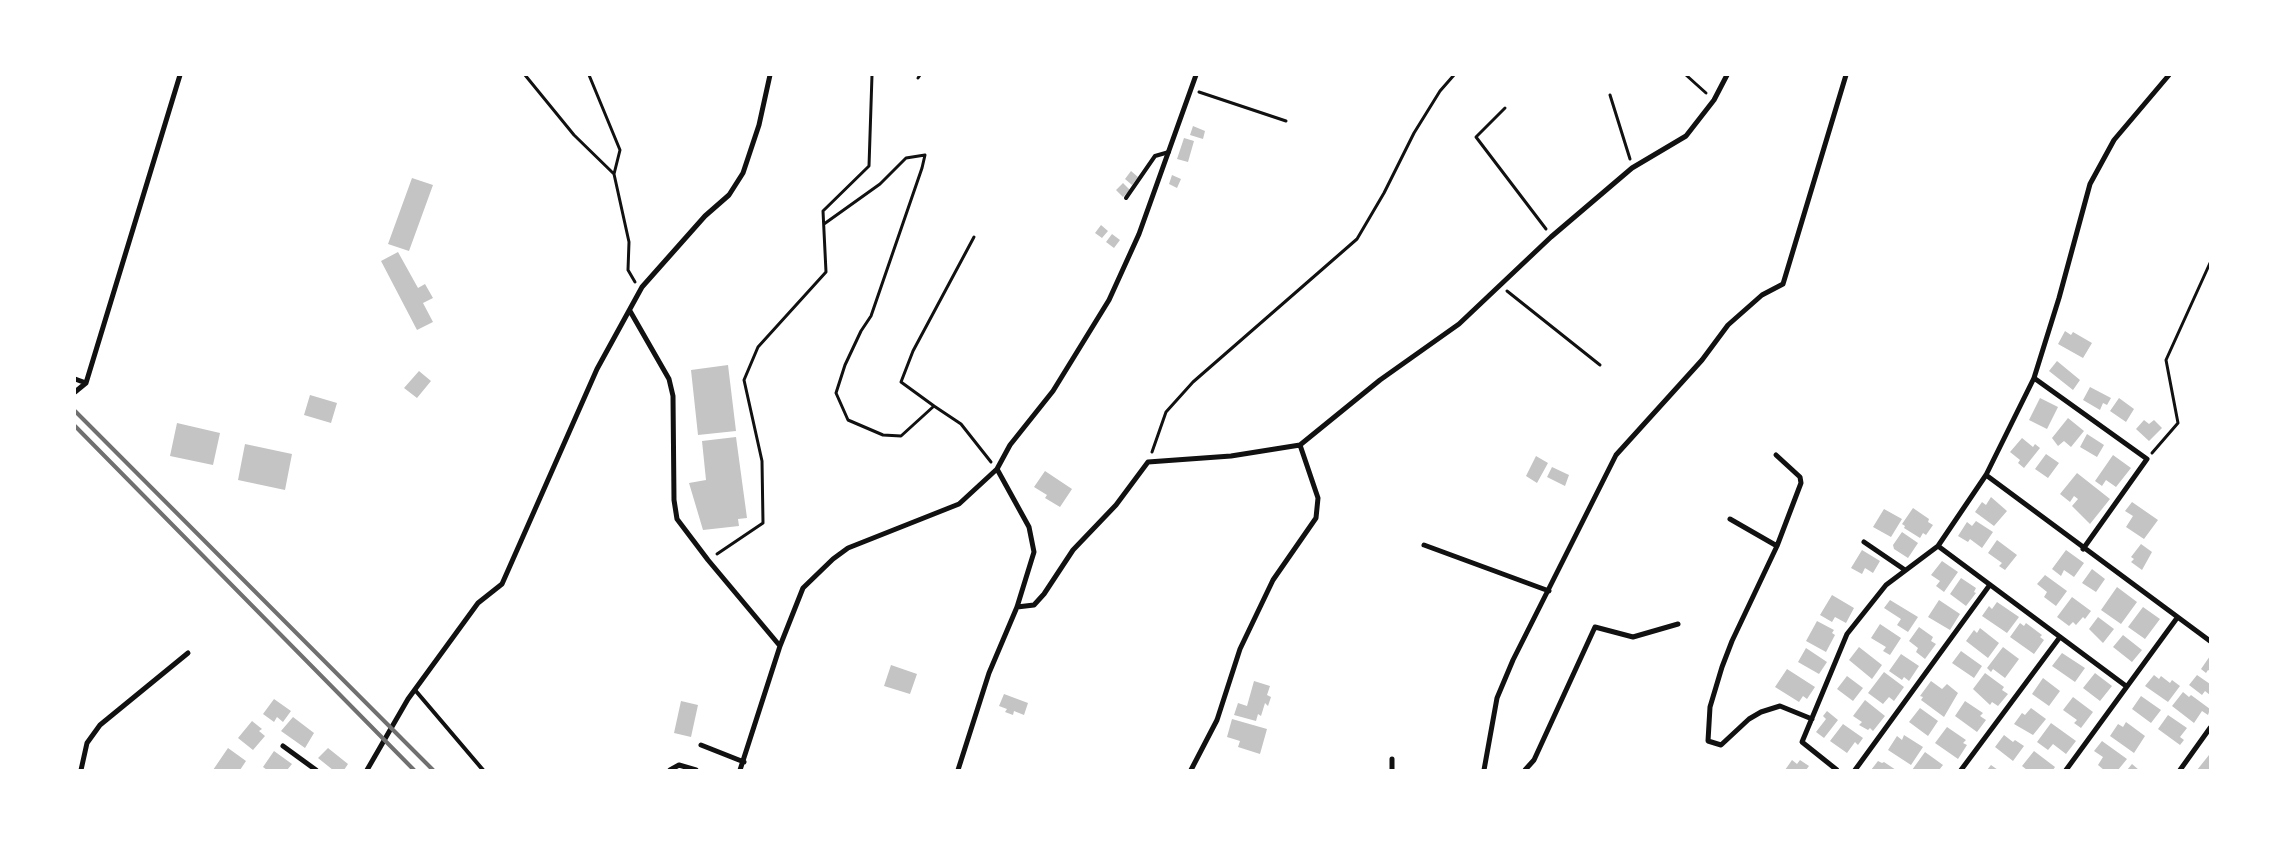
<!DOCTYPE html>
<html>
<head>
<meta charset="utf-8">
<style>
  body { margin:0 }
  #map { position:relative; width:2285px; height:845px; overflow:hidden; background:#fff; font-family:"Crimson Pro",serif }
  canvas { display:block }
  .frame { position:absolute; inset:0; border:76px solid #fff; pointer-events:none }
</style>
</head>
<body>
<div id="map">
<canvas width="2285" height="845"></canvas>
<div class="frame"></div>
</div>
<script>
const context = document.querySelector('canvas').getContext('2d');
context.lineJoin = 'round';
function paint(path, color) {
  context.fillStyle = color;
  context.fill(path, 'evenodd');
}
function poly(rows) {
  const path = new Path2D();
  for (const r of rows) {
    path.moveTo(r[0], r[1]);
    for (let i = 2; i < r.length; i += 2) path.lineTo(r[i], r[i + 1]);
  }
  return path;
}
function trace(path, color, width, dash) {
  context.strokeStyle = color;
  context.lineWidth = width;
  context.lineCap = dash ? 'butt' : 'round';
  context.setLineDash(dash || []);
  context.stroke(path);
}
const building = poly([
  [1193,126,1205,131,1203,139,1190,135],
  [1184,138,1194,141,1188,162,1177,159],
  [1131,171,1138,177,1132,185,1125,179],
  [1172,175,1181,179,1177,188,1169,184],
  [412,178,433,185,409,251,388,244],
  [1123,183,1130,190,1123,197,1116,190],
  [1101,225,1108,231,1102,238,1095,233],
  [1112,234,1120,240,1114,248,1106,242],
  [398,252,418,288,425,284,433,298,423,303,433,322,417,330,381,261],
  [2065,331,2071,335,2073,332,2092,343,2083,358,2058,344],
  [2057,361,2080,380,2073,390,2049,371],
  [728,365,736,431,698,435,691,370],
  [419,371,431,381,417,398,404,388],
  [2090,387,2111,398,2107,405,2103,403,2100,410,2083,400],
  [310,395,337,403,331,423,304,415],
  [2040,398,2058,407,2047,429,2029,420],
  [2119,398,2134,409,2126,422,2110,411],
  [2068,418,2084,431,2071,447,2064,441,2058,446,2052,438],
  [2144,420,2149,424,2154,420,2162,428,2149,441,2136,429],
  [177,423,220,433,213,465,170,456],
  [2087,434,2104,445,2097,457,2080,447],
  [736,437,747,518,738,519,739,526,703,530,689,483,706,480,702,441],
  [2022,438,2033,447,2035,444,2040,448,2024,468,2018,463,2020,460,2010,452],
  [245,444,292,454,285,490,238,480],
  [2046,454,2059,463,2048,478,2035,469],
  [2113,455,2131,468,2116,487,2106,480,2102,486,2095,481],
  [1536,456,1548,463,1537,483,1526,476],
  [1552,467,1569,475,1565,486,1547,477],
  [1045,471,1072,489,1060,507,1045,498,1047,495,1034,487],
  [2077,473,2110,499,2090,524,2072,506,2078,499,2074,496,2070,502,2060,494],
  [1991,497,2007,511,1994,526,1975,512,1982,502,1986,505],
  [2132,502,2158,520,2144,539,2126,527,2133,516,2125,511],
  [1913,508,1929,519,1928,522,1933,525,1926,535,1923,533,1920,538,1904,528,1905,526,1902,524],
  [1884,509,1902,519,1891,537,1873,527],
  [1976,521,1993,532,1982,548,1970,539,1968,542,1958,536,1967,522,1972,526],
  [1902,532,1918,543,1908,558,1894,549,1893,545],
  [1997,540,2017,555,2005,570,1999,566,2002,563,1988,553],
  [2141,544,2152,552,2142,570,2131,562,2134,559,2131,557],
  [1862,550,1880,561,1873,573,1865,568,1862,574,1851,568],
  [2066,550,2084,563,2074,577,2064,570,2061,576,2052,569],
  [1942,561,1958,572,1944,592,1936,586,1940,581,1931,575],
  [2092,569,2105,579,2096,592,2082,583],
  [2045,575,2067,591,2056,606,2044,597,2047,592,2037,584],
  [1961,578,1976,588,1974,592,1976,593,1966,606,1950,594],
  [2117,587,2137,602,2121,624,2101,610],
  [1832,595,1854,608,1846,623,1835,617,1832,622,1820,615],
  [2072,597,2091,611,2085,619,2083,617,2076,625,2073,622,2069,626,2057,617],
  [1890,600,1918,617,1908,632,1897,625,1901,619,1884,608],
  [1939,600,1960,614,1950,630,1928,617],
  [1997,602,2019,617,2007,633,1982,616,1989,606,1992,609],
  [2143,607,2160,619,2145,639,2128,627],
  [2098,617,2114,629,2103,643,2089,629],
  [1817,621,1834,630,1832,633,1835,635,1826,652,1806,641],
  [2020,623,2024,626,2026,623,2042,635,2040,637,2044,640,2034,654,2010,637],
  [1880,624,1901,638,1890,655,1883,651,1886,647,1871,638],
  [1919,627,1933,637,1931,641,1936,644,1925,659,1916,652,1918,648,1909,641],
  [1980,628,1999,643,1988,658,1966,641,1974,630,1977,633],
  [2123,635,2142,650,2132,662,2113,647],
  [1859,647,1882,665,1872,679,1849,660],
  [2003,647,2019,659,2005,678,1993,669,1991,672,1987,668],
  [1806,648,1827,662,1819,674,1798,662],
  [1961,651,1982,666,1974,678,1952,663],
  [2062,653,2085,668,2075,682,2052,666],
  [1901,654,1919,666,1909,681,1904,677,1902,680,1889,671],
  [2210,656,2210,671,2208,670,2206,673,2201,669],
  [891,665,917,674,910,694,884,686],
  [1787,669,1815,687,1807,699,1803,696,1799,702,1775,687],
  [1884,672,1904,687,1894,701,1889,697,1883,704,1868,693],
  [1985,673,2004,687,2002,690,2008,694,1998,706,1992,702,1990,705,1973,689],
  [2095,673,2112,686,2100,701,2083,688],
  [2154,675,2159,679,2161,676,2170,683,2172,680,2180,686,2168,702,2145,686],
  [2197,675,2210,684,2210,695,2205,691,2202,695,2189,685],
  [1847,676,1863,688,1853,701,1837,689],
  [2043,678,2060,691,2049,706,2032,694],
  [1254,681,1270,686,1267,695,1271,697,1268,706,1265,703,1261,716,1258,714,1256,721,1234,715,1238,703,1247,706],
  [1931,681,1942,689,1947,684,1958,693,1944,717,1921,700,1923,697,1920,696],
  [2183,692,2189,697,2191,695,2210,709,2208,715,2202,711,2194,723,2172,706],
  [1004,694,1028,703,1024,715,1014,711,1013,715,1005,712,1007,709,999,706],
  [2141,696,2161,710,2151,723,2132,709],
  [2073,697,2093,712,2081,728,2074,723,2077,720,2063,710],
  [274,699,291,711,283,722,277,717,274,722,263,714],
  [1865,700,1885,716,1873,731,1870,728,1868,730,1859,725,1862,722,1853,716],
  [681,701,698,705,691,737,674,733],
  [1965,701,1983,713,1980,716,1986,720,1977,732,1955,716],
  [1920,708,1938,721,1928,736,1909,722],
  [2031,708,2046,719,2033,735,2014,724,2022,713,2025,715],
  [1827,711,1838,720,1824,738,1816,732,1826,719,1823,716],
  [2168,715,2187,728,2180,737,2184,740,2180,745,2158,729],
  [293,717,314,733,305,748,281,731],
  [1232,719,1267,729,1260,754,1238,747,1240,741,1227,737],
  [252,721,262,729,259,731,265,736,253,750,238,738],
  [2126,722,2145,736,2134,753,2110,736,2118,724,2123,727],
  [2051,723,2076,741,2066,754,2053,744,2048,750,2037,742],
  [1843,724,1863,738,1858,745,1855,742,1847,753,1830,741],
  [1947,727,1966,740,1963,743,1967,745,1958,759,1935,743],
  [1904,735,1923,747,1911,765,1888,750,1897,736,1902,740],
  [2004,735,2013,742,2015,740,2024,746,2013,761,1995,747],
  [2102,741,2127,759,2118,770,2104,770,2098,765,2103,757,2094,751],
  [228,748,246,761,240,770,213,770],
  [328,748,348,764,344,770,333,770,318,758],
  [274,751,292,764,287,770,267,770,263,767],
  [2034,751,2055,767,2053,770,2027,770,2022,766],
  [1925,752,1943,765,1939,770,1912,770],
  [2209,755,2210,770,2197,770],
  [1792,760,1797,764,1800,760,1809,766,1806,770,1785,770],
  [1878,761,1882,763,1884,762,1896,770,1871,770],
  [2132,764,2139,770,2127,770],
  [1991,765,1998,770,1987,770]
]);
const path = poly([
  [525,75,574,135,614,174],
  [589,75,620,150,614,174,629,242,628,270,635,282],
  [1686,75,1706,93],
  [918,78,920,75],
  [1199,92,1286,121],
  [1610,95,1630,159],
  [1505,108,1476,137,1546,229],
  [824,224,880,184,906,158,925,155,922,168,871,316,861,331,845,365,836,393,848,420,883,435,901,436,934,406,961,424,991,462],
  [1507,291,1600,365],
  [934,406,901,382,913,351,974,237],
  [1152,452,1166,412,1193,382,1357,239,1384,193,1414,133,1440,91,1454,75],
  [2152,453,2178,423,2166,360,2210,263],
  [717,554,763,523,762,461,744,380,758,347,826,272,823,211,869,166,872,75]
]);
const service = poly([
  [1126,198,1155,156,1169,152],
  [415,690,483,770]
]);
const minor = poly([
  [630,311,669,379,673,396,674,500,677,519,708,560,780,646],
  [2034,378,2147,459,2083,549],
  [75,379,86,383],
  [75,392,86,383,180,75],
  [1776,455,1800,477,1801,483,1777,546,1732,641,1722,667,1710,707,1708,741,1721,745,1749,719,1761,712,1780,706,1812,719],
  [1986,475,2210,641],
  [1730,519,1777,546],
  [1864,542,1905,570],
  [1424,545,1549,591],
  [1017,607,1034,605,1044,594,1073,550,1116,505,1148,462,1231,456,1300,445,1380,380,1459,324,1551,237,1632,168,1686,136,1714,100,1727,75],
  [2126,686,1938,546,1986,475,2034,378,2059,298,2090,184,2114,140,2169,75],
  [701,745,744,762],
  [283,746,316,770],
  [1392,759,1392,770],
  [81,770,87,743,100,725,188,653],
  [367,770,408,699,478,603,502,584,597,369,642,287,705,216,729,195,743,173,759,125,770,75],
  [670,770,679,765,696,770],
  [740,770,780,646,803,588,833,559,848,548,959,504,997,469,1010,445,1053,391,1109,300,1139,234,1196,75],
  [958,770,989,673,1017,607,1034,552,1029,527,997,469],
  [1191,770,1217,720,1240,649,1273,580,1316,518,1318,498,1300,445],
  [1484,770,1497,698,1513,660,1616,455,1702,360,1728,325,1762,295,1783,284,1846,75],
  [1525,770,1534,760,1595,627,1633,637,1678,624],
  [1837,770,1802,742,1847,634,1886,585,1938,546],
  [1855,770,1989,586],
  [1961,770,2060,637],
  [2066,770,2177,618],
  [2180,770,2210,728]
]);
const rail = poly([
  [75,411,433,770],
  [75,426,414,770]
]);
paint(building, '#c4c4c4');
trace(path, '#111', 3);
trace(service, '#111', 4);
trace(minor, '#111', 5);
trace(rail, '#707070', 4);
</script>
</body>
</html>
